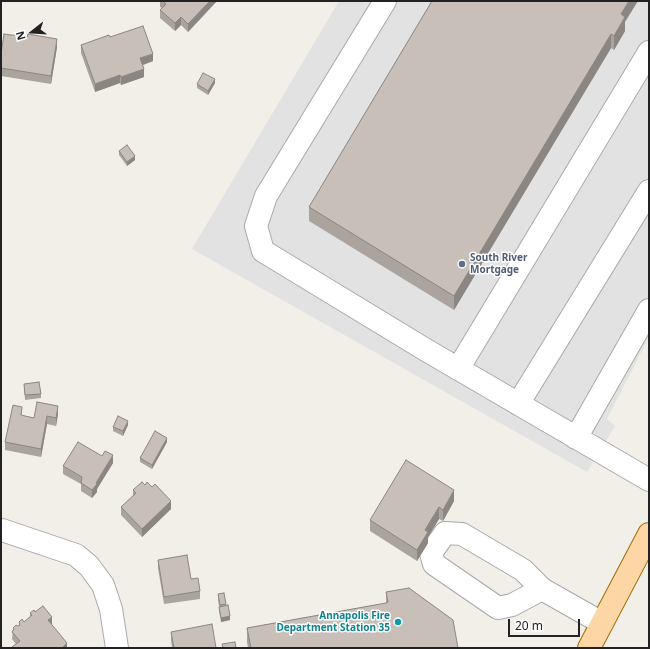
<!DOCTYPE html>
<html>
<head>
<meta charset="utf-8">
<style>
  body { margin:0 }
  #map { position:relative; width:650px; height:649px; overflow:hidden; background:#f2efe9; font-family:"Noto Sans",sans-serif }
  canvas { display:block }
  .frame { position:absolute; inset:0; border:2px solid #222; pointer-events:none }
  .north { position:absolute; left:12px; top:12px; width:40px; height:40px; -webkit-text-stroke:3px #fff; paint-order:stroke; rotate:253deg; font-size:11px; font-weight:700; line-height:16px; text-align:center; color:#222 }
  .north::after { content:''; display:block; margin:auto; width:14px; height:18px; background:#222; clip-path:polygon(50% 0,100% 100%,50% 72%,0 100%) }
  .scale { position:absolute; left:508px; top:619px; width:72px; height:18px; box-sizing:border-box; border:2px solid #222; border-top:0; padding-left:5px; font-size:12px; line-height:14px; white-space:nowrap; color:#222; -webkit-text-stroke:3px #fff; paint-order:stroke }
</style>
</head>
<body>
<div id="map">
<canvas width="650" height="649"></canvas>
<div class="frame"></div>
<div class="north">N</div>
<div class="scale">20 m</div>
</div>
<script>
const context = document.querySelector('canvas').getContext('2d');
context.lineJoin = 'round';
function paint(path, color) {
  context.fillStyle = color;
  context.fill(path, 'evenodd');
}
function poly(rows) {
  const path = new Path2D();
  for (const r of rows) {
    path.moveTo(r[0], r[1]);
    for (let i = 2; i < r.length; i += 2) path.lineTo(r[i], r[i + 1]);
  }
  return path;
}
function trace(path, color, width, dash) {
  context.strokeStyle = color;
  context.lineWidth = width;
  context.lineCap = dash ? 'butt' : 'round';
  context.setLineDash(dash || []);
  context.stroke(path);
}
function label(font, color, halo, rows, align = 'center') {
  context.font = font + ' "Noto Sans",sans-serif';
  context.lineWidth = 3;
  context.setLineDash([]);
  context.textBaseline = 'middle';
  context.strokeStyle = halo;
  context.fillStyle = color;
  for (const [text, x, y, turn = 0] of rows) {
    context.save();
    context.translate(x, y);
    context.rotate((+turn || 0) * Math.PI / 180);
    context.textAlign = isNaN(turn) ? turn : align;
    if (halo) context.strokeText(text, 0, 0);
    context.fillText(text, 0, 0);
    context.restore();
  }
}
const parking = poly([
  [339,1,649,1,649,337,607,419,615,426,587,472,192,249]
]);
const minor = poly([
  [385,1,266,196,256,226,263,251,426,350,649,480],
  [458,369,649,52],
  [518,404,649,191],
  [576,438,649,310],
  [2,530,76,555,89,566,103,585,111,609,117,648],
  [542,589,512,605,498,608,434,564,431,553,445,533,462,534,523,570,542,589,602,623]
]);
const major = poly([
  [589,648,649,534]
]);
const wall = poly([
  [160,1,217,1,188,32,181,25,175,31,160,18,160,10,162,8,160,7],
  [625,22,625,31,614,50,611,48,454,310,309,221,309,207],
  [110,37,153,61,143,65,144,77,121,85,120,83,95,92,81,53,81,45],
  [57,47,51,84,1,76,1,54],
  [215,83,208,95,197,88,197,84],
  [119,151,135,160,127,166,119,155],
  [24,384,41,394,41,398,25,400],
  [58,414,56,426,47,424,41,457,5,450,5,442,22,416,34,418],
  [128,425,123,436,113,431,113,427],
  [167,442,152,469,140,462,140,458],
  [113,463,97,489,97,492,92,498,81,491,81,484,63,474,63,466],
  [133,490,171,509,142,537,121,515,121,507,133,496],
  [454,501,443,521,439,519,428,537,428,543,417,561,370,531,370,520],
  [158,560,191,579,200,591,200,599,164,604,158,568],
  [386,592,458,648,248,648,247,642,247,628,386,603],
  [218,594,226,604,230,620,221,622,219,611,219,607,218,598],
  [35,612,52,625,67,648,12,648,12,647,16,644,12,639,13,628,19,626,19,622,24,622,30,617,30,613],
  [171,632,216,648,172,648,171,640]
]);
const shadedWall = poly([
  [210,1,217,1,188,32,188,24],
  [629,1,638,1,625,22,625,31,614,50,614,36,621,14],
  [181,17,181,25,175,31,175,23],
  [611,34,611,48,454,310,454,296],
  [57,39,57,47,51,84,51,76],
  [153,54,153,61,140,66,140,58],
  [144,69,144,77,121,85,121,77],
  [120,75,120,83,95,92,95,84],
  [215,79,215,83,208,95,208,91],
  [135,156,135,160,127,166,127,162],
  [58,406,58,414,56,426,56,418],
  [47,416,47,424,41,457,41,449],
  [128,421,128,425,123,436,123,431],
  [167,438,167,442,152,469,152,465],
  [113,455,113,463,97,489,97,492,92,498,92,490],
  [454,490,454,501,443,521,443,510],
  [171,501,171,509,142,537,142,529],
  [439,507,439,519,428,537,428,543,417,561,417,550,425,530],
  [230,616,230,620,221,622,221,618],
  [52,617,52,625,48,628,48,620],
  [67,643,67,648,62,648]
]);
const building = poly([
  [163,1,210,1,188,24,181,17,175,23,160,10,166,4,163,1],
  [432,1,629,1,621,14,625,17,614,36,611,34,454,296,309,207,432,1],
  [143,26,153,54,140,58,144,69,121,77,120,75,95,84,81,45,109,35,110,37,143,26],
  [4,34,27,37,28,34,57,39,51,76,1,68,1,54,4,34],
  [203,73,215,79,208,91,197,84,203,73],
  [127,145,135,156,127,162,119,151,127,145],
  [39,382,41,394,25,395,24,384,39,382],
  [37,402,58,406,56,418,47,416,41,449,5,442,13,405,22,407,21,415,34,418,37,402],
  [118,416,128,421,123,431,113,427,118,416],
  [155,431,167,438,152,465,140,458,155,431],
  [78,442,102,456,105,451,113,455,96,483,97,484,92,490,81,483,82,477,63,466,78,442],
  [406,460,454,490,443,510,439,507,425,530,428,532,417,550,370,520,406,460],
  [142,482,145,485,147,482,152,487,155,484,171,501,142,529,121,507,136,493,133,490,142,482],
  [187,555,191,579,198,578,200,591,164,597,158,560,187,555],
  [409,588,453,620,458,648,251,648,247,628,386,603,388,602,386,592,409,588],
  [224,593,226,604,220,605,218,594,224,593],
  [228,605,230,616,221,618,219,607,228,605],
  [43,606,52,617,48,620,67,643,62,648,50,648,50,647,49,648,13,648,12,647,20,641,12,632,14,629,13,628,16,625,18,626,20,625,19,622,22,619,24,622,32,615,30,613,34,610,35,612,43,606],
  [212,624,216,648,174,648,171,632,212,624],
  [235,642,236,648,223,648,222,644,235,642]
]);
const markers = [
  [462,264,4,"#5c6f8a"],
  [398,622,4,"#0f9aa8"]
];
const serviceNames = [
  ["South River",470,258],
  ["Mortgage",470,270]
];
const cultureNames = [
  ["Annapolis Fire",390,616],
  ["Department Station 35",390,628]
];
paint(parking, '#e2e2e2');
trace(minor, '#a9a9a9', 24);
trace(major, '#a06b00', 24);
trace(minor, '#fff', 22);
trace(major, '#fcd6a4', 22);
paint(wall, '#aba49e');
paint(shadedWall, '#8b8681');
paint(building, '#c7bfb8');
trace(building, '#8b8681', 1);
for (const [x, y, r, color] of markers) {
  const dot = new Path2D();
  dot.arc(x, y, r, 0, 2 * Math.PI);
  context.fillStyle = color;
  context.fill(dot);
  trace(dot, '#fff', 1.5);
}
label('bold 10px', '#4e5e75', '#fff', serviceNames, 'left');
label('bold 10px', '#0d838f', '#fff', cultureNames, 'right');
</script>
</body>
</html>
